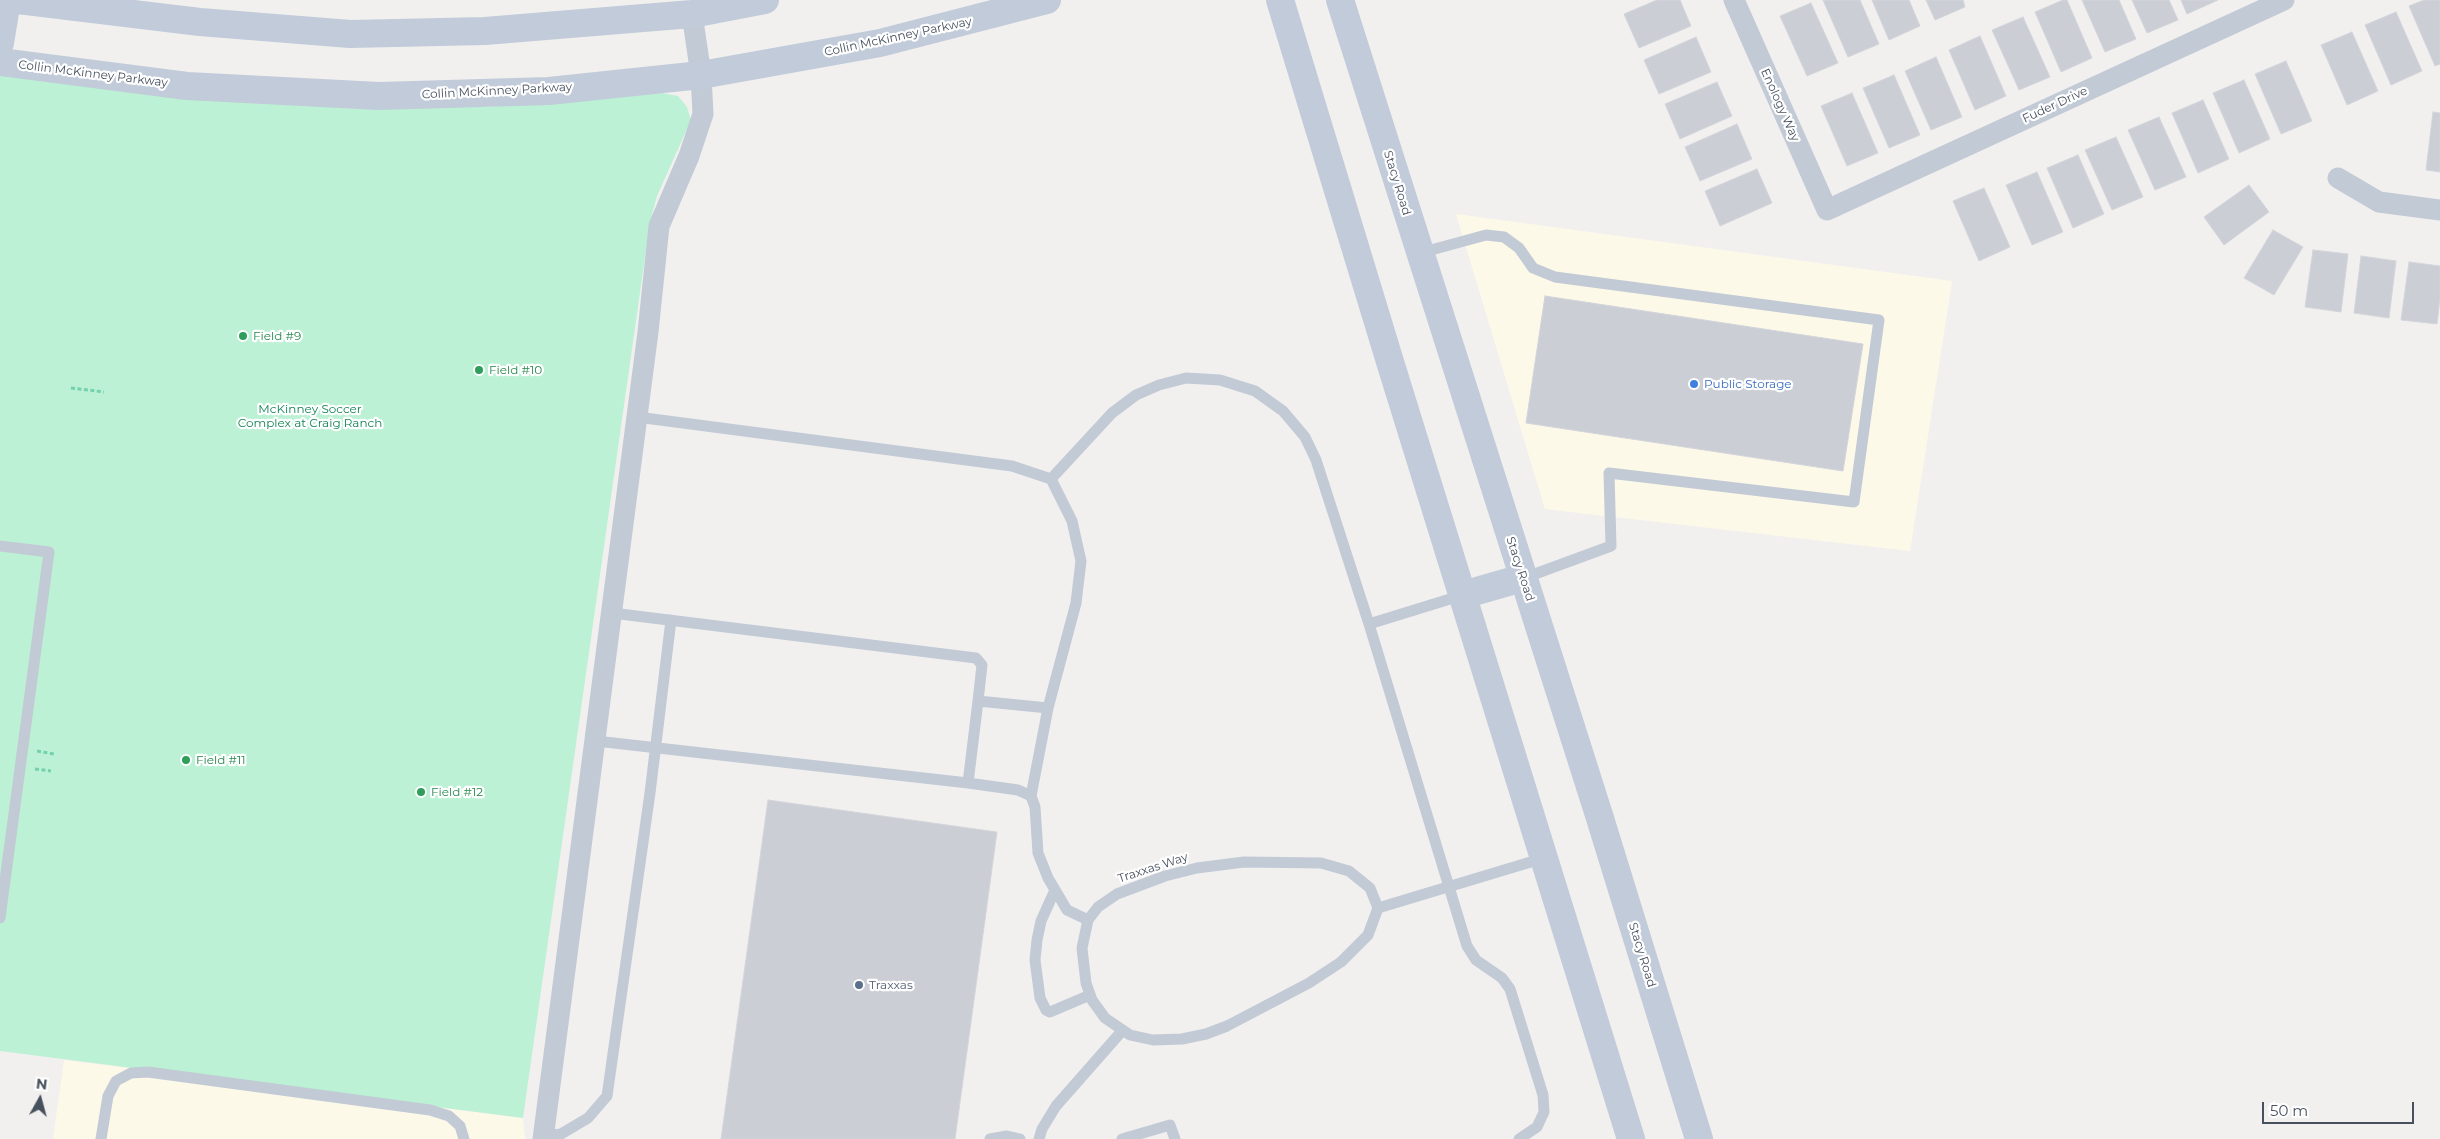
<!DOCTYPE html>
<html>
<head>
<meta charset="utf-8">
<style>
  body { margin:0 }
  #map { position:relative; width:2440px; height:1139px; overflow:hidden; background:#f2f0ef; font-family:Montserrat,sans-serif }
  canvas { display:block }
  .north { position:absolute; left:15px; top:1074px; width:50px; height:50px; -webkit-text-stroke:4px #fff; paint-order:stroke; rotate:7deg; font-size:14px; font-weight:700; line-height:20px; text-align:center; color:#47515e }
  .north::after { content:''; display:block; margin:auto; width:18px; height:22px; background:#47515e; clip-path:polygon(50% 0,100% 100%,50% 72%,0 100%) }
  .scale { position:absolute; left:2262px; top:1102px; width:152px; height:22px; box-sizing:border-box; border:2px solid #47515e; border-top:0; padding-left:6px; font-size:15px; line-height:18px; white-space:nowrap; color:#47515e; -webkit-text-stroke:4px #fff; paint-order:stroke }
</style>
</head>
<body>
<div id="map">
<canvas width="2440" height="1139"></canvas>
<div class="north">N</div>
<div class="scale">50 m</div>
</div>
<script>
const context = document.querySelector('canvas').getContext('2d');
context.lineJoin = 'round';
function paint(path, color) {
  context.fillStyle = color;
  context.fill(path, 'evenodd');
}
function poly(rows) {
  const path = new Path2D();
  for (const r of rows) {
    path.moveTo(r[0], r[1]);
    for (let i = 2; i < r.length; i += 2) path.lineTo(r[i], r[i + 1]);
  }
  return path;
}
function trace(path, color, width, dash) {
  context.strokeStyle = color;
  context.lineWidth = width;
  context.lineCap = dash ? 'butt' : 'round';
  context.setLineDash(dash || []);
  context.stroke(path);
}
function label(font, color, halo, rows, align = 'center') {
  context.font = font + ' Montserrat,sans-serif';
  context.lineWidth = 4.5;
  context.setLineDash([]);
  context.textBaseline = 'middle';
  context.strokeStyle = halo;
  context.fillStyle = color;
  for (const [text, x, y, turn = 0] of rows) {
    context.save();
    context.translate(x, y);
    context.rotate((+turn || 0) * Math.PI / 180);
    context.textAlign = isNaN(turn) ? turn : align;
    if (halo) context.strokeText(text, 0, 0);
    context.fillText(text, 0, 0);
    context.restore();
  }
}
const commercial = poly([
  [1456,214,1952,281,1910,551,1545,509],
  [64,1060,523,1118,525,1139,53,1139]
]);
const green = poly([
  [0,74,329,106,487,107,662,93,678,96,687,107,691,120,657,196,650,222,523,1118,0,1051]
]);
const building = poly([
  [1657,0,1680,0,1691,26,1639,48,1624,14,1657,0],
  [1823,0,1860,0,1879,44,1848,57,1823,0],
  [1872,0,1909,0,1920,26,1889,40,1872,0],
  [1926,0,1963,0,1965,7,1935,20,1926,0],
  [2063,0,2067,0,2092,58,2061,72,2035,12,2063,0],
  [2082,0,2119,0,2136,39,2105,52,2082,0],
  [2132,0,2169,0,2178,20,2147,33,2132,0],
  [2181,0,2218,0,2187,14,2181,0],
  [2424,0,2440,0,2440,64,2435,66,2409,6,2424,0],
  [1811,3,1838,63,1807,76,1780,16,1811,3],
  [2396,12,2422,71,2391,85,2365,25,2396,12],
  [2023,17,2050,77,2019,90,1992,30,2023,17],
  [2352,32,2378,91,2347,105,2321,45,2352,32],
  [1980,36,2006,96,1975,110,1949,50,1980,36],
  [1696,37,1711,72,1659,94,1644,60,1696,37],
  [1936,57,1962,117,1931,130,1905,71,1936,57],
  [2286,61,2312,121,2281,134,2255,74,2286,61],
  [1894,75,1920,135,1889,148,1863,88,1894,75],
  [2244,80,2270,139,2239,153,2213,93,2244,80],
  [1717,82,1732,116,1680,139,1665,104,1717,82],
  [1852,93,1878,153,1847,166,1821,106,1852,93],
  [2203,100,2229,159,2198,173,2172,113,2203,100],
  [2433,112,2440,113,2440,172,2426,170,2433,112],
  [2159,117,2186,177,2155,190,2128,130,2159,117],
  [1737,124,1752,159,1700,181,1685,147,1737,124],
  [2116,137,2143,197,2112,210,2085,150,2116,137],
  [2078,155,2104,214,2073,228,2047,168,2078,155],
  [1757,169,1772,203,1720,226,1705,191,1757,169],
  [2037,172,2063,232,2032,245,2006,185,2037,172],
  [2249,185,2269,212,2224,245,2204,217,2249,185],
  [1984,188,2010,247,1979,261,1953,201,1984,188],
  [2273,230,2303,247,2274,295,2244,278,2273,230],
  [2313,250,2348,254,2341,312,2305,307,2313,250],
  [2361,256,2396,261,2389,318,2354,313,2361,256],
  [2409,262,2440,266,2440,298,2437,324,2401,320,2409,262],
  [1545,296,1863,344,1843,471,1526,423,1545,296],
  [768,800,997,832,955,1139,721,1139,768,800]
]);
const path = poly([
  [71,388,104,392],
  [37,751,54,754],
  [35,769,51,771]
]);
const lane = poly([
  [1420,253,1486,235,1504,237,1519,248,1533,268,1555,277,1879,320,1854,502,1609,473,1611,546,1524,578],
  [637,417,1012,466,1051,479,1112,413,1136,395,1159,385,1186,378,1220,380,1255,391,1283,411,1305,437,1316,460,1369,624],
  [0,546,49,552,0,918],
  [1463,595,1369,624,1467,946,1476,960,1502,978,1510,989,1543,1095,1544,1112,1537,1127,1519,1139],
  [978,701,1048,708],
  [596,741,968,783,978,701,982,665,976,658,612,613],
  [968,783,1018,790,1031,796,1035,807,1038,853,1048,878,1067,910,1088,920],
  [1031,796,1048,708,1076,603,1081,561,1072,521,1051,479],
  [1055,890,1041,921,1037,940,1035,960,1040,998,1046,1010,1050,1012,1090,995],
  [1378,908,1370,888,1349,871,1321,863,1244,862,1197,868,1165,876,1117,894,1098,907,1088,920,1082,948,1086,983,1092,1000,1105,1018,1130,1035,1153,1040,1182,1039,1206,1034,1227,1026,1309,983,1341,962,1368,935,1378,908,1544,858],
  [544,1136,561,1134,588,1118,607,1096,650,793,671,620],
  [101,1139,108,1096,116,1081,131,1073,148,1072,430,1110,449,1116,460,1126,464,1139],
  [990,1139,1007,1136,1020,1139],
  [1039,1139,1042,1129,1056,1106,1122,1031],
  [1122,1139,1170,1125,1175,1139]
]);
const street = poly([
  [1734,0,1827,210,2284,0],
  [2338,178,2379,202,2440,210],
  [543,1139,648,332,659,226,689,156,703,114,701,75,692,14]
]);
const secondary = poly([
  [18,0,200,22,350,34,485,31,692,14,765,0],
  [1280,0,1391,365,1631,1139],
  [1340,0,1599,815,1699,1139],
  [0,43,7,0],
  [0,62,187,86,379,96,549,91,701,75,880,43,1047,0],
  [1463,595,1522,578]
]);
const markers = [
  [243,336,5,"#2e9e5b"],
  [479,370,5,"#2e9e5b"],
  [1694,384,5,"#3f7fe0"],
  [186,760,5,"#2e9e5b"],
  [421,792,5,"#2e9e5b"],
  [859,985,5,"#5c6f8a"]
];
const streetNames = [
  ["Collin McKinney Parkway",898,37,-12],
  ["Collin McKinney Parkway",93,74,7],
  ["Collin McKinney Parkway",497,91,-3],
  ["Enology Way",1780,105,66],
  ["Fuder Drive",2055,105,-25],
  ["Stacy Road",1397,183,73],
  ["Stacy Road",1520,569,72],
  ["Traxxas Way",1153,868,-18],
  ["Stacy Road",1642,955,73]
];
const leisureNames = [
  ["Field #9",253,336],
  ["Field #10",489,370],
  ["Field #11",196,760],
  ["Field #12",431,792]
];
const shopNames = [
  ["Public Storage",1704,384]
];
const parkNames = [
  ["McKinney Soccer",310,409],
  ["Complex at Craig Ranch",310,423]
];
const serviceNames = [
  ["Traxxas",869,985]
];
paint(commercial, '#fdf9e9');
paint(green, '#bcf1d5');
paint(building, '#cbced5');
trace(building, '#d3d5db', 1);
trace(path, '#73d1ab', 3, [4, 2.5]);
trace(lane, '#c2cad5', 11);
trace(street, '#c2cad5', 21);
trace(secondary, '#c1cbd9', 28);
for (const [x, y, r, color] of markers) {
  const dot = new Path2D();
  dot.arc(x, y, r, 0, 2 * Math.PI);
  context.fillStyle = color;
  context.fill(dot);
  trace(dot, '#fff', 2);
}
label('12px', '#47515e', '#fff', streetNames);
label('12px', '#27864d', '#fff', leisureNames, 'left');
label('12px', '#366cbe', '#fff', shopNames, 'left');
label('12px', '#138355', '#fff', parkNames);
label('12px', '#4e5e75', '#fff', serviceNames, 'left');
</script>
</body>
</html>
